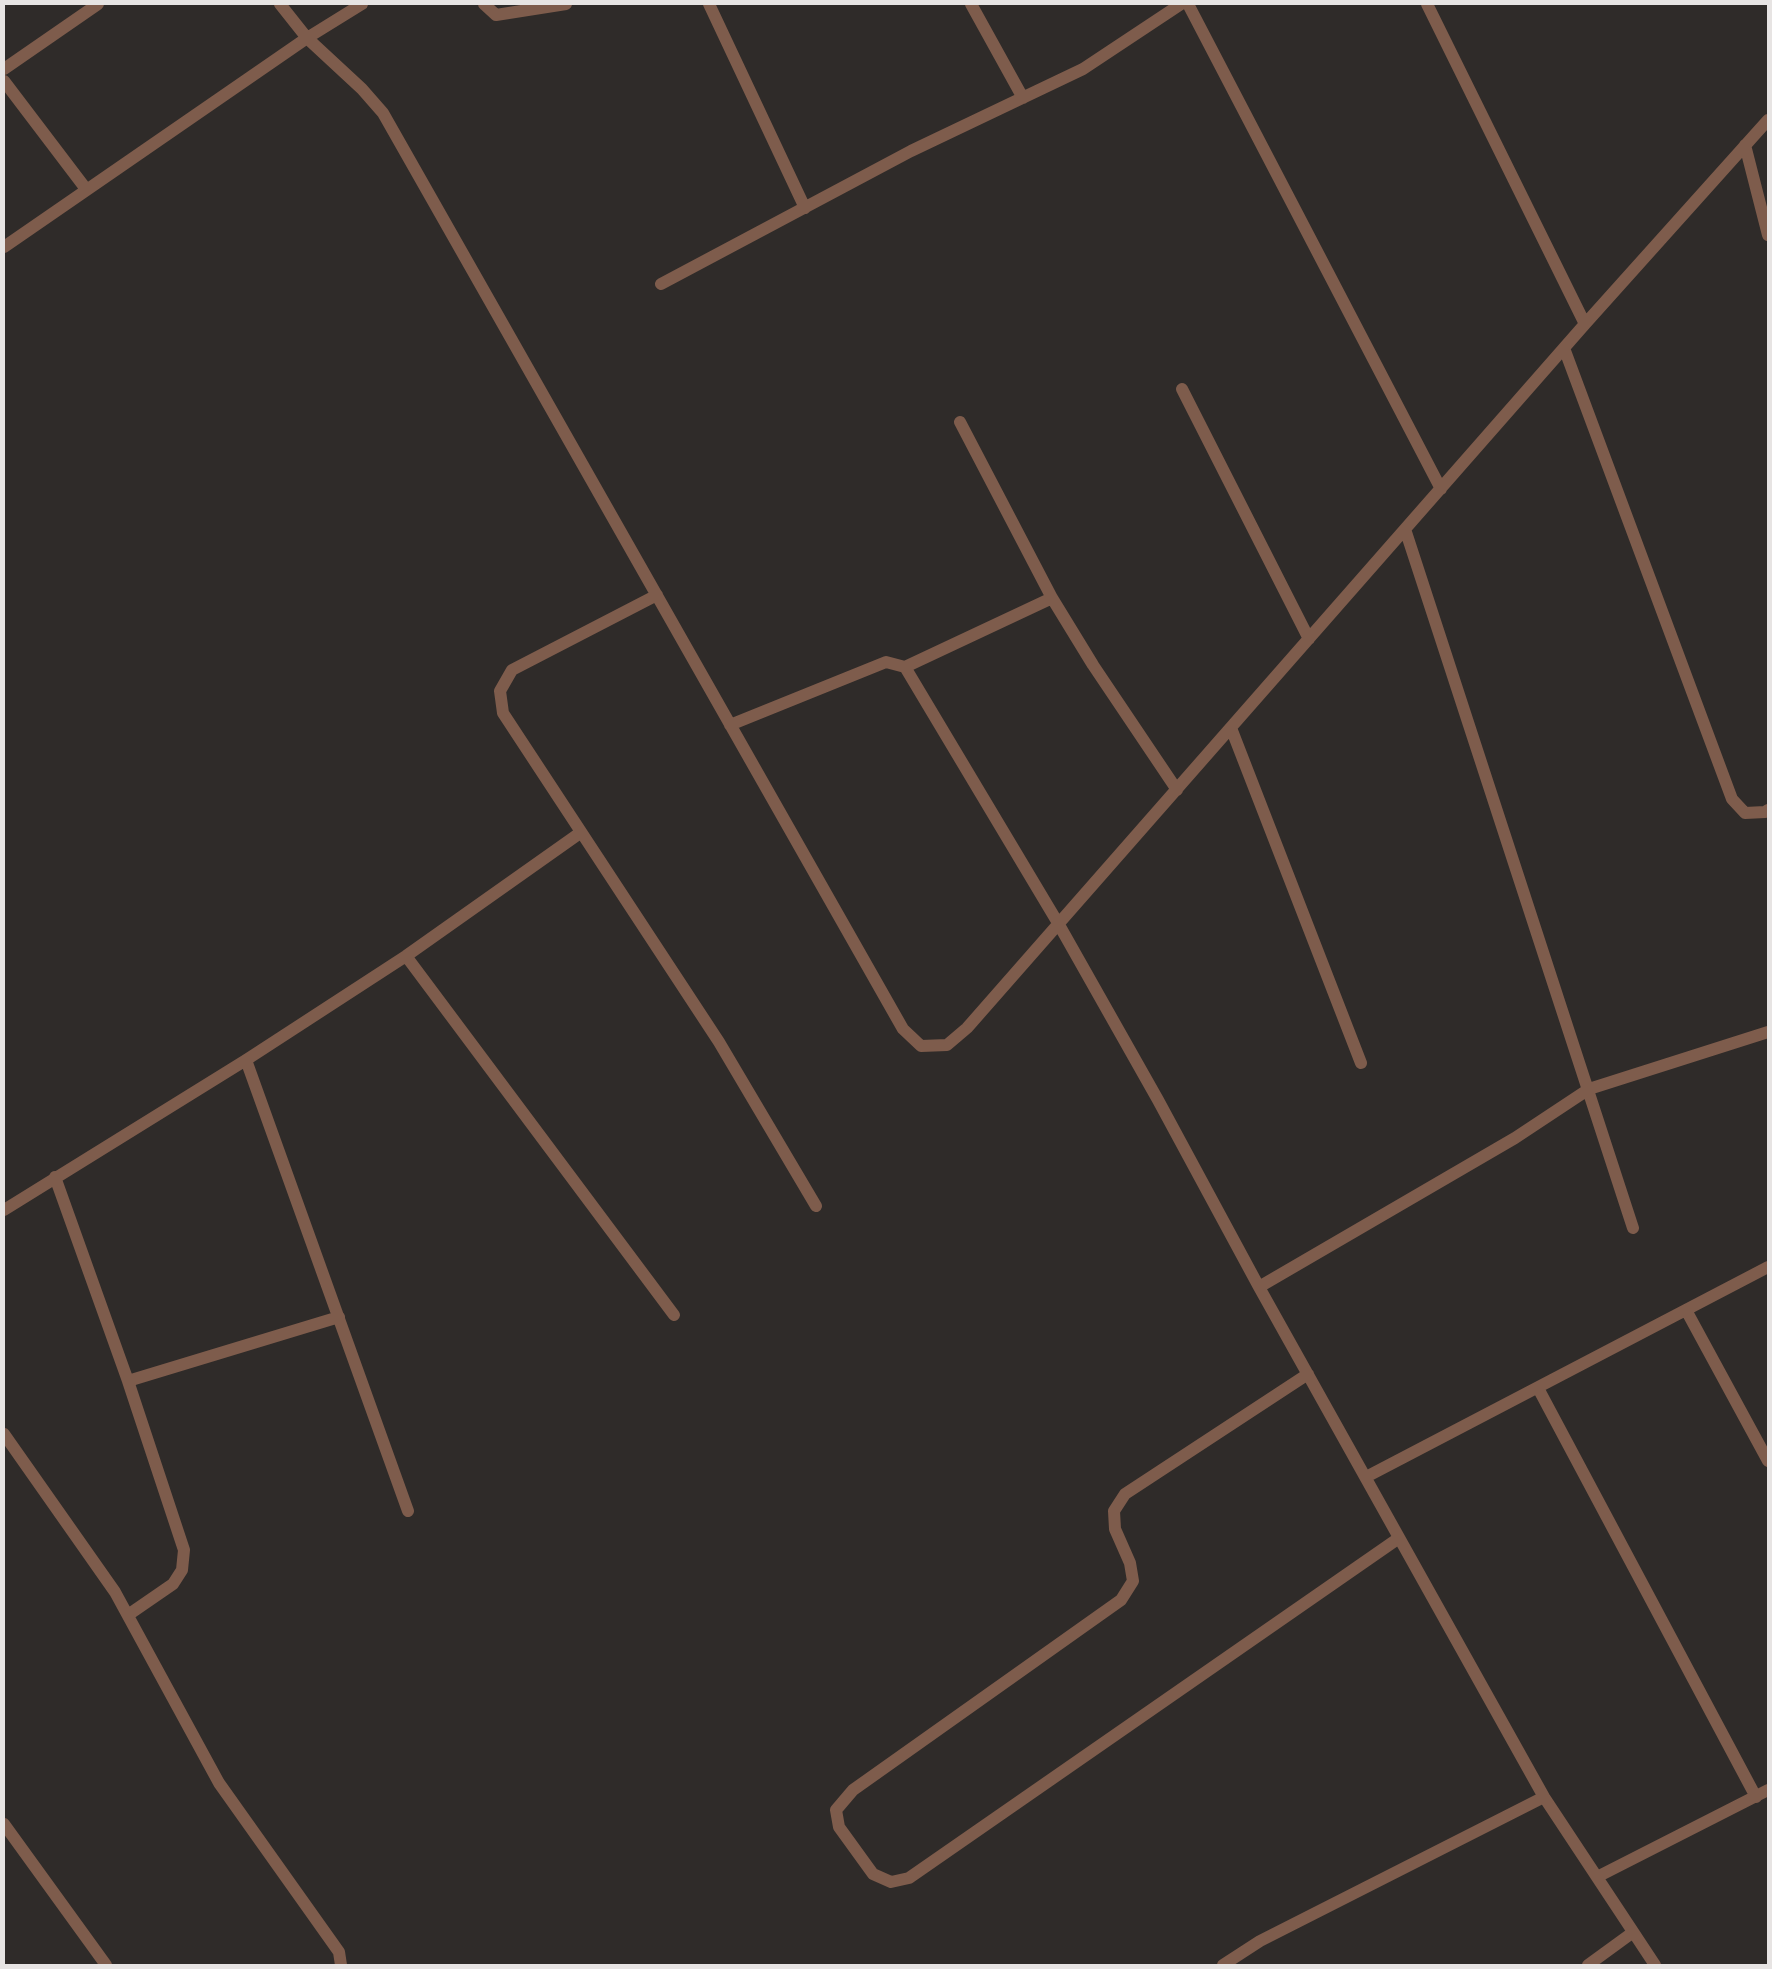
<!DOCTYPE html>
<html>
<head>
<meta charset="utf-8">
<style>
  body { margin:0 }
  #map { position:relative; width:1772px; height:1969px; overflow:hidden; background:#2f2b29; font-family:"Source Sans 3",sans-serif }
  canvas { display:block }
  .frame { position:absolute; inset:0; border:5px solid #e7e4e3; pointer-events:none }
</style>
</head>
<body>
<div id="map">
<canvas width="1772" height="1969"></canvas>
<div class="frame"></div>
</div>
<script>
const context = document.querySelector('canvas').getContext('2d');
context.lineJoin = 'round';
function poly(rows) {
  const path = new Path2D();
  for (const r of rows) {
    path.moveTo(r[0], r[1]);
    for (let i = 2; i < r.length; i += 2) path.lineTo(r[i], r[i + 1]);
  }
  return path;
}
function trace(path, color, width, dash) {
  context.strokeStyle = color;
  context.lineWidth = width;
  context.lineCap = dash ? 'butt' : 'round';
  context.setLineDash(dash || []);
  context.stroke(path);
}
const street = poly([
  [280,4,307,38,362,89,383,113,903,1029,921,1046,947,1045,967,1028,1585,324,1768,120],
  [484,4,496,15,566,4],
  [709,4,805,208],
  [971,4,1023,98],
  [1188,4,1441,489],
  [1427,4,1585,324],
  [4,69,98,4],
  [4,81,86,189],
  [1745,145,1768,235],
  [4,247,307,38,362,4],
  [661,284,911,151,1083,69,1181,4],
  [1564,348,1732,799,1745,813,1765,812,1768,810],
  [1182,389,1309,639],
  [960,422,1052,598,1093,665,1177,790],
  [1405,529,1633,1228],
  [657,595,512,670,500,691,503,713,719,1042,816,1206],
  [905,667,1052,598],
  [730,725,886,662,905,667,1058,923,1158,1100,1259,1287,1544,1797,1655,1965],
  [1231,728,1361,1063],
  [406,956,674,1315],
  [246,1060,408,1511],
  [55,1177,128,1381,184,1550,182,1570,173,1584,128,1615],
  [4,1210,246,1060,406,956,580,833],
  [1259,1287,1515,1138,1589,1089,1768,1032],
  [1686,1310,1768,1461],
  [1308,1374,1125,1494,1114,1511,1115,1529,1130,1563,1133,1581,1121,1600,853,1790,836,1810,839,1827,873,1874,891,1882,909,1878,1399,1538],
  [128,1381,339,1317],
  [1538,1388,1756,1797],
  [4,1434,115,1592,219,1783,339,1952,341,1965],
  [1366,1477,1768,1267],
  [4,1824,106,1965],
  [1597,1877,1768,1790],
  [1223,1965,1260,1941,1544,1797],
  [1588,1965,1632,1933]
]);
trace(street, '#7e5c4c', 12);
</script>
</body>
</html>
